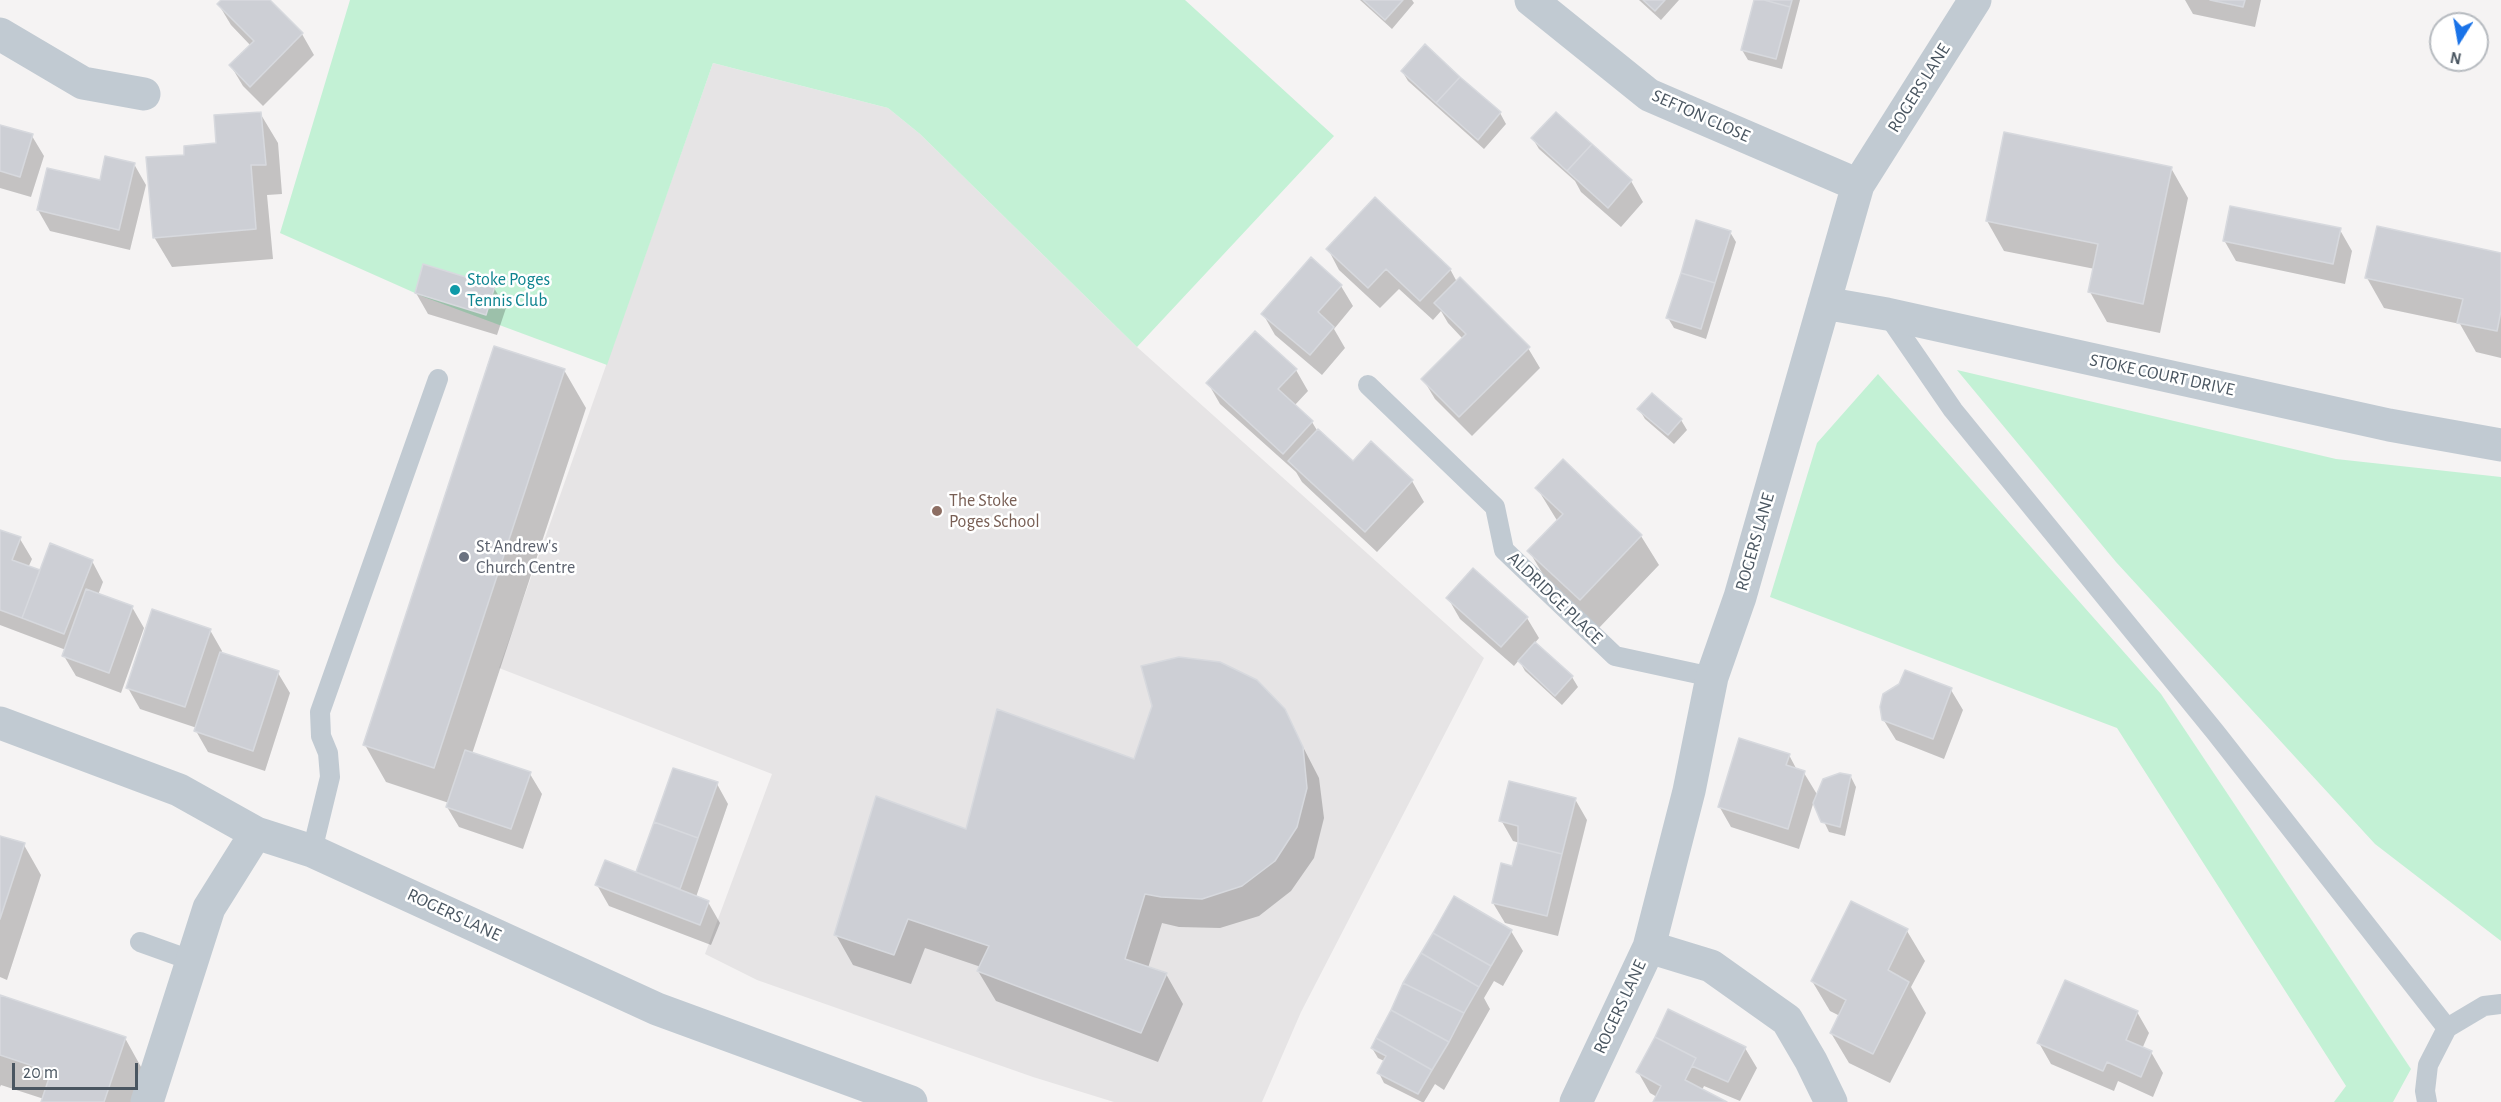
<!DOCTYPE html>
<html>
<head>
<meta charset="utf-8">
<style>
  body { margin:0 }
  #map { position:relative; width:2501px; height:1102px; overflow:hidden; background:#f5f3f3; font-family:"Alegreya Sans",sans-serif }
  canvas { display:block }
  .north { position:absolute; left:2429px; top:12px; width:60px; height:60px; box-sizing:border-box; background:#fff; border:2px solid #b7bbc0; border-radius:50%; rotate:191deg; font-size:16px; font-weight:700; line-height:24px; text-align:center; color:#4a5661 }
  .north::after { content:''; display:block; margin:auto; width:21px; height:27px; background:#1a73e8; clip-path:polygon(50% 0,100% 100%,50% 72%,0 100%) }
  .scale { position:absolute; left:12px; top:1063px; width:126px; height:27px; box-sizing:border-box; border:3px solid #4a5661; border-top:0; padding-left:8px; font-size:18px; line-height:21px; white-space:nowrap; color:#4a5661; -webkit-text-stroke:4px #fff; paint-order:stroke }
</style>
</head>
<body>
<div id="map">
<canvas width="2501" height="1102"></canvas>
<div class="north">N</div>
<div class="scale">20 m</div>
</div>
<script>
const context = document.querySelector('canvas').getContext('2d');
context.lineJoin = 'round';
function paint(path, color) {
  context.fillStyle = color;
  context.fill(path, 'evenodd');
}
function poly(rows) {
  const path = new Path2D();
  for (const r of rows) {
    path.moveTo(r[0], r[1]);
    for (let i = 2; i < r.length; i += 2) path.lineTo(r[i], r[i + 1]);
  }
  return path;
}
function trace(path, color, width, dash) {
  context.strokeStyle = color;
  context.lineWidth = width;
  context.lineCap = dash ? 'butt' : 'round';
  context.setLineDash(dash || []);
  context.stroke(path);
}
function label(font, color, halo, rows, align = 'center') {
  context.font = font + ' "Alegreya Sans",sans-serif';
  context.lineWidth = 5;
  context.setLineDash([]);
  context.textBaseline = 'middle';
  context.strokeStyle = halo;
  context.fillStyle = color;
  for (const [text, x, y, turn = 0] of rows) {
    context.save();
    context.translate(x, y);
    context.rotate((+turn || 0) * Math.PI / 180);
    context.textAlign = isNaN(turn) ? turn : align;
    if (halo) context.strokeText(text, 0, 0);
    context.fillText(text, 0, 0);
    context.restore();
  }
}
const education = poly([
  [713,63,888,108,920,134,1137,347,1484,658,1301,1012,1262,1102,1114,1102,1033,1077,757,980,705,954,772,774,499,668]
]);
const green = poly([
  [350,0,1185,0,1334,136,1137,347,920,134,888,108,713,63,607,365,424,297,280,233],
  [1957,370,2336,459,2501,477,2501,941,2375,844,2116,562],
  [1878,374,2161,694,2411,1069,2393,1102,2334,1102,2346,1086,2117,728,1770,597,1817,443]
]);
const shadow = poly([
  [224,0,268,0,302,34,314,55,263,106,243,86,231,66,251,46,231,25,219,5],
  [1360,0,1412,0,1414,3,1392,29],
  [1639,0,1679,0,1661,20],
  [1756,0,1800,0,1782,69,1748,60,1742,50],
  [2185,0,2261,0,2255,27,2193,14],
  [1425,46,1500,113,1506,124,1484,149,1408,81,1402,71],
  [260,113,278,143,282,194,267,195,273,259,172,267,154,237,186,156,218,144],
  [0,126,32,136,44,156,31,197,0,188],
  [1533,139,1591,146,1631,181,1643,202,1621,227,1581,192,1575,181,1539,149],
  [134,164,146,185,130,250,50,231,38,210],
  [2171,168,2188,198,2160,333,2107,322,2090,292,2095,269,2004,251,1987,221],
  [2340,230,2352,251,2345,284,2236,261,2224,240],
  [1730,232,1736,242,1706,339,1674,328,1668,318],
  [1328,249,1450,269,1457,282,1528,348,1540,368,1472,436,1435,399,1423,379,1463,339,1448,323,1441,311,1433,320,1399,289,1380,308,1339,270],
  [2501,254,2501,358,2476,352,2460,324,2384,308,2367,278],
  [1341,286,1353,306,1334,329,1345,348,1322,375,1275,335,1263,314],
  [494,288,506,308,497,335,428,314,416,293],
  [1255,333,1296,370,1308,391,1294,406,1312,422,1318,432,1353,463,1412,481,1424,502,1377,552,1302,482,1296,472,1220,404,1208,383],
  [564,370,586,408,472,754,530,774,542,794,523,849,459,827,447,807,449,803,386,782,365,745],
  [1652,395,1681,420,1687,430,1674,444,1645,419,1639,409],
  [1537,488,1641,536,1659,565,1598,629,1547,581,1529,551,1558,522],
  [0,531,20,539,32,559,28,568,41,572,92,561,103,582,98,595,132,607,144,628,121,693,76,676,64,656,66,650,0,625],
  [1448,598,1527,618,1539,638,1534,644,1572,677,1578,687,1562,705,1525,671,1519,660,1514,666,1460,619],
  [210,630,222,651,221,654,278,673,290,693,265,771,208,752,196,731,197,728,140,709,128,688],
  [1951,690,1963,710,1944,759,1896,740,1883,719],
  [1284,710,1319,778,1324,818,1314,858,1291,891,1259,916,1220,928,1179,927,1162,923,1148,968,1166,974,1183,1004,1158,1062,996,1001,978,971,981,967,925,948,911,984,853,965,836,935,967,831,1135,761],
  [1789,755,1797,770,1804,773,1818,796,1851,777,1856,787,1845,836,1829,832,1814,801,1799,849,1731,827,1719,806],
  [674,770,717,784,728,804,696,897,708,902,720,923,711,945,609,906,597,885,637,874],
  [1575,799,1587,820,1558,936,1505,923,1493,903,1514,868,1520,843,1513,841,1501,820],
  [0,837,24,845,41,875,7,980,0,977],
  [1852,903,1907,931,1925,961,1911,987,1926,1013,1890,1083,1849,1063,1831,1033,1840,1016,1830,1011,1812,981],
  [1511,931,1523,951,1503,986,1494,981,1484,998,1490,1009,1444,1090,1435,1084,1424,1102,1422,1102,1384,1083,1379,1073,1384,1061,1378,1058,1372,1048],
  [0,997,125,1038,146,1076,138,1102,43,1102,44,1099,1,1085,0,1087],
  [2137,1012,2149,1033,2142,1049,2151,1052,2163,1073,2153,1097,2118,1081,2114,1091,2051,1064,2039,1043],
  [1745,1048,1757,1068,1740,1101,1704,1086,1702,1090,1726,1102,1655,1102,1657,1097,1650,1093,1638,1072]
]);
const building = poly([
  [221,0,270,0,303,33,250,87,229,65,254,41,217,4,221,0],
  [1363,0,1403,0,1385,20,1363,0],
  [1643,0,1665,0,1655,11,1643,0],
  [1754,0,1764,0,1790,7,1776,59,1741,50,1754,0],
  [1764,0,1792,0,1790,7,1764,0],
  [2210,0,2245,0,2243,7,2210,0],
  [1425,44,1460,77,1436,103,1401,71,1425,44],
  [1460,77,1501,112,1478,140,1436,103,1460,77],
  [261,112,266,165,251,165,256,229,153,238,146,157,184,155,184,146,216,143,214,115,261,112],
  [1556,112,1592,144,1567,171,1531,138,1556,112],
  [0,125,33,134,20,177,0,171,0,125],
  [2004,132,2172,167,2143,304,2088,292,2098,244,1986,221,2004,132],
  [1592,144,1632,180,1608,208,1567,171,1592,144],
  [105,156,135,163,119,230,37,210,47,168,100,180,105,156],
  [1375,197,1451,269,1420,301,1386,269,1368,288,1326,249,1375,197],
  [2230,206,2341,228,2333,264,2223,241,2230,206],
  [1696,220,1731,231,1715,283,1681,273,1696,220],
  [2377,226,2501,253,2501,311,2497,331,2457,323,2463,299,2365,278,2377,226],
  [1311,257,1342,285,1318,312,1334,327,1310,355,1261,314,1311,257],
  [423,264,495,286,486,315,415,293,423,264],
  [1681,273,1715,283,1701,329,1666,318,1681,273],
  [1460,277,1530,347,1459,417,1421,379,1466,334,1434,303,1460,277],
  [1255,331,1297,369,1278,389,1313,421,1283,454,1206,383,1255,331],
  [494,346,565,369,434,768,363,745,494,346],
  [1652,393,1682,419,1668,435,1637,409,1652,393],
  [1318,429,1353,461,1371,441,1413,480,1365,532,1288,461,1318,429],
  [1563,459,1642,535,1580,600,1527,551,1563,514,1535,488,1563,459],
  [0,530,21,537,12,560,40,570,22,618,0,610,0,530],
  [50,543,93,560,64,634,22,618,50,543],
  [1473,568,1528,617,1501,647,1446,598,1473,568],
  [86,589,133,606,109,673,62,656,86,589],
  [152,609,211,629,185,707,126,688,152,609],
  [1535,642,1573,676,1555,696,1518,661,1535,642],
  [220,652,279,671,253,751,194,731,220,652],
  [1179,657,1220,662,1257,680,1285,709,1303,747,1307,788,1297,827,1275,861,1242,886,1202,899,1161,897,1145,894,1125,959,1167,973,1141,1033,977,971,989,946,908,919,894,955,834,935,876,796,966,829,997,709,1134,759,1152,706,1141,666,1179,657],
  [1905,670,1952,688,1933,739,1882,720,1880,707,1883,694,1899,684,1905,670],
  [1739,738,1790,754,1786,765,1805,771,1788,829,1718,807,1739,738],
  [465,750,531,772,511,829,446,807,465,750],
  [673,768,718,782,698,838,654,822,673,768],
  [1840,773,1851,775,1840,827,1821,822,1813,803,1823,779,1840,773],
  [1509,781,1576,798,1562,854,1518,843,1518,826,1499,821,1509,781],
  [654,822,698,838,680,889,636,872,654,822],
  [0,836,25,843,0,919,0,836],
  [1518,843,1562,854,1547,916,1492,903,1501,863,1512,866,1518,843],
  [605,860,709,901,700,925,595,885,605,860],
  [1454,896,1512,930,1491,966,1433,933,1454,896],
  [1851,901,1908,929,1888,970,1909,982,1873,1054,1830,1033,1846,1000,1811,981,1851,901],
  [1433,933,1491,966,1479,987,1421,953,1433,933],
  [1421,953,1479,987,1464,1013,1403,983,1421,953],
  [2065,980,2138,1011,2126,1040,2152,1051,2141,1077,2107,1062,2103,1071,2037,1043,2065,980],
  [1403,983,1464,1013,1449,1042,1391,1010,1403,983],
  [0,995,126,1037,104,1102,41,1102,51,1072,0,1055,0,995],
  [1668,1009,1746,1047,1728,1082,1692,1066,1696,1058,1655,1037,1668,1009],
  [1391,1010,1449,1042,1432,1070,1376,1038,1391,1010],
  [1655,1037,1696,1058,1685,1080,1727,1102,1653,1102,1661,1086,1636,1072,1655,1037],
  [1376,1038,1432,1070,1418,1094,1377,1073,1386,1056,1371,1048,1376,1038]
]);
const lane = poly([
  [1887,314,1953,410,2216,733,2447,1028],
  [1368,385,1495,507,1504,550,1615,656,1712,677],
  [312,851,330,777,328,753,321,736,320,712,438,379],
  [140,942,193,961],
  [2427,1102,2425,1091,2428,1065,2447,1028,2484,1006,2501,1004]
]);
const street = poly([
  [1531,0,1649,95,1858,185],
  [0,34,83,83,144,94],
  [1824,303,1887,314,2389,425,2501,445],
  [0,723,179,790,256,833,312,851,657,1009,911,1102],
  [1649,947,1711,966,1787,1020,1811,1061,1831,1102],
  [147,1102,209,908,256,833],
  [1576,1102,1649,947,1689,791,1712,677,1740,597,1858,185,1975,0]
]);
const markers = [
  [455,290,6,"#0f9aa8"],
  [937,511,6,"#8d6e63"],
  [464,557,6,"#6b7280"]
];
const streetNames = [
  ["ROGERS LANE",1919,88,-58],
  ["SEFTON CLOSE",1701,116,24],
  ["STOKE COURT DRIVE",2162,375,12],
  ["ROGERS LANE",1755,542,-74],
  ["ALDRIDGE PLACE",1555,598,44],
  ["ROGERS LANE",454,915,25],
  ["ROGERS LANE",1620,1007,-65]
];
const cultureNames = [
  ["Stoke Poges",467,280],
  ["Tennis Club",467,301]
];
const educationNames = [
  ["The Stoke",949,501],
  ["Poges School",949,522]
];
const worshipNames = [
  ["St Andrew's",476,547],
  ["Church Centre",476,568]
];
paint(education, '#e6e4e5');
paint(green, '#c3f1d5');
paint(shadow, '#0003');
paint(building, '#cdcfd5');
trace(building, '#d7d9de', 1.5);
trace(lane, '#c1cad2', 20);
trace(street, '#c1cad2', 33);
for (const [x, y, r, color] of markers) {
  const dot = new Path2D();
  dot.arc(x, y, r, 0, 2 * Math.PI);
  context.fillStyle = color;
  context.fill(dot);
  trace(dot, '#fff', 2);
}
label('18px', '#4a5661', '#fff', streetNames);
label('18px', '#0d838f', '#fff', cultureNames, 'left');
label('18px', '#785e54', '#fff', educationNames, 'left');
label('18px', '#5b616d', '#fff', worshipNames, 'left');
</script>
</body>
</html>
